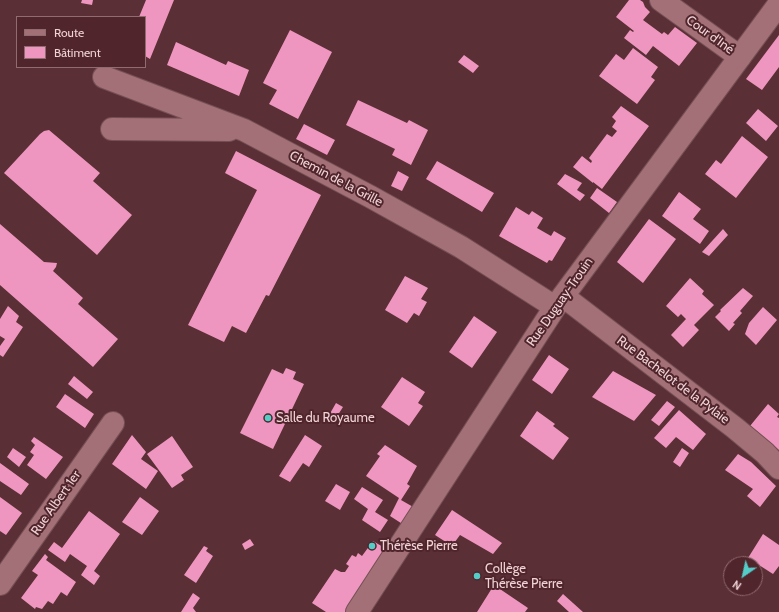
<!DOCTYPE html>
<html>
<head>
<meta charset="utf-8">
<style>
  body { margin:0 }
  #map { position:relative; width:779px; height:612px; overflow:hidden; background:#5b2f36; font-family:Cabin,sans-serif }
  canvas { display:block }
  .legend { position:absolute; left:16px; top:16px; width:130px; height:52px; box-sizing:border-box; background:#50252c; border:1px solid #906b70; margin:0; padding:5px 7px; list-style:none; font-size:12px; color:#f0d3d6 }
  .legend li { display:flex; align-items:center; gap:8px; height:20px }
  .legend b { width:20px; border:1px solid #906b70 }
  .north { position:absolute; left:723px; top:556px; width:40px; height:40px; box-sizing:border-box; background:#50252c; border:1px solid #906b70; border-radius:50%; rotate:214deg; font-size:11px; font-weight:700; line-height:16px; text-align:center; color:#f0d3d6 }
  .north::after { content:''; display:block; margin:auto; width:14px; height:18px; background:#54cdc8; clip-path:polygon(50% 0,100% 100%,50% 72%,0 100%) }
</style>
</head>
<body>
<div id="map">
<canvas width="779" height="612"></canvas>
<ul class="legend">
<li><b style="height:5px;background:#a27076"></b>Route</li>
<li><b style="height:11px;background:#ee96bf"></b>Bâtiment</li>
</ul>
<div class="north">N</div>
</div>
<script>
const context = document.querySelector('canvas').getContext('2d');
context.lineJoin = 'round';
function paint(path, color) {
  context.fillStyle = color;
  context.fill(path, 'evenodd');
}
function poly(rows) {
  const path = new Path2D();
  for (const r of rows) {
    path.moveTo(r[0], r[1]);
    for (let i = 2; i < r.length; i += 2) path.lineTo(r[i], r[i + 1]);
  }
  return path;
}
function trace(path, color, width, dash) {
  context.strokeStyle = color;
  context.lineWidth = width;
  context.lineCap = dash ? 'butt' : 'round';
  context.setLineDash(dash || []);
  context.stroke(path);
}
function label(font, color, halo, rows, align = 'center') {
  context.font = font + ' Cabin,sans-serif';
  context.lineWidth = 4;
  context.setLineDash([]);
  context.textBaseline = 'middle';
  context.strokeStyle = halo;
  context.fillStyle = color;
  for (const [text, x, y, turn = 0] of rows) {
    context.save();
    context.translate(x, y);
    context.rotate((+turn || 0) * Math.PI / 180);
    context.textAlign = isNaN(turn) ? turn : align;
    if (halo) context.strokeText(text, 0, 0);
    context.fillText(text, 0, 0);
    context.restore();
  }
}
const building = poly([
  [82,0,93,0,92,5,81,3],
  [146,0,174,0,150,59,145,56,145,17,139,17],
  [629,0,640,0,643,2,645,7,650,12,643,20,662,34,664,32,668,35,675,27,697,43,679,66,653,46,646,55,624,38,630,30,633,32,634,31,616,17],
  [290,30,332,52,298,119,269,104,277,90,263,83],
  [779,35,779,67,762,90,746,79],
  [176,42,226,65,228,61,249,70,239,96,167,65],
  [633,48,658,67,651,77,655,80,637,104,599,76,616,54,624,60],
  [464,55,479,66,473,73,458,62],
  [358,100,407,123,409,120,428,130,411,165,392,155,395,149,346,125],
  [621,106,649,126,602,189,593,182,593,183,573,167,582,156,591,163,592,161,589,158,607,134,612,137,617,131,612,127,616,121,612,117],
  [758,109,778,126,766,141,746,123],
  [304,124,335,140,327,155,296,139],
  [49,130,100,173,93,181,132,215,97,255,4,173,40,134,44,131],
  [742,136,768,157,736,198,705,174,716,160,721,164],
  [236,151,321,195,269,296,266,295,246,333,232,326,224,342,188,325,257,190,225,173],
  [437,161,494,193,482,212,426,179],
  [398,171,409,177,402,191,391,186],
  [565,174,582,183,577,190,585,195,580,201,557,184],
  [597,188,617,202,609,213,590,198],
  [679,192,701,209,693,219,709,231,700,244,662,216],
  [516,207,529,215,532,211,543,218,537,228,551,236,554,231,566,238,552,261,549,260,547,263,499,236],
  [649,219,676,239,643,283,617,262],
  [0,224,44,262,57,263,56,267,53,271,83,298,78,304,118,339,93,367,0,285],
  [723,229,728,235,709,256,702,252],
  [405,276,428,288,421,299,427,302,419,316,414,313,407,323,385,310],
  [690,278,704,291,702,294,714,305,694,325,699,330,683,347,671,335,686,319,681,314,678,317,666,306],
  [743,288,753,296,740,311,742,313,733,323,735,324,729,331,715,317,721,311,720,310],
  [8,306,19,316,16,322,23,327,3,357,0,355,0,346,5,339,0,336,0,319],
  [763,307,777,320,756,345,745,334,749,323],
  [474,316,497,332,472,368,449,352],
  [549,355,569,369,552,394,532,380],
  [286,368,296,372,293,379,304,384,273,449,240,433,272,369,283,374],
  [613,371,656,395,634,421,592,397],
  [74,376,93,392,87,399,68,384],
  [402,377,425,392,418,403,423,406,409,426,381,407],
  [65,394,94,414,85,428,56,407],
  [667,401,675,407,659,426,651,420],
  [336,403,343,407,334,421,328,417],
  [768,404,779,414,777,417,779,418,779,450,750,426],
  [679,410,706,434,693,450,676,437,666,448,654,438],
  [537,411,555,424,553,426,569,438,553,460,520,436],
  [132,435,146,452,141,459,158,471,146,489,112,464],
  [305,435,322,446,309,467,303,463,290,482,279,476],
  [172,436,193,467,181,475,184,480,172,488,147,454],
  [34,437,63,457,46,479,27,465,34,455,30,452,35,445,31,441],
  [385,445,417,466,407,484,410,486,401,500,415,508,404,525,390,516,399,498,366,476,380,456,377,454],
  [13,448,26,457,19,467,7,457],
  [682,448,689,453,680,467,673,462],
  [738,454,751,462,776,486,760,507,747,496,753,489,725,470],
  [0,463,29,484,21,495,0,481],
  [336,484,350,492,340,510,325,501],
  [362,487,383,500,375,512,388,520,380,532,362,520,368,509,354,499],
  [0,497,22,513,6,535,0,531],
  [140,497,159,511,142,535,122,522],
  [452,510,502,543,493,554,460,535,452,546,435,535],
  [89,511,120,534,94,571,100,576,94,585,81,575,87,566,70,554,65,562,48,550,54,542,62,548],
  [763,534,779,545,779,566,773,574,748,558],
  [250,539,254,545,245,550,242,544],
  [373,541,388,550,347,612,326,612,312,603,335,569,341,572,345,572,349,566,346,564,352,555,356,557,358,553,362,556],
  [204,546,208,548,206,551,213,556,196,583,184,575],
  [45,554,48,557,46,560,76,582,67,596,61,592,53,604,48,601,42,609,36,607,35,609,21,598,38,575,32,571],
  [494,585,528,608,525,612,477,612],
  [193,593,200,598,193,608,196,612,181,612],
  [563,594,583,612,569,612,557,601]
]);
const minor = poly([
  [661,0,740,57],
  [104,77,244,130,371,197,461,247,555,307],
  [112,129,229,130],
  [563,296,735,428,765,453,779,468],
  [0,584,113,423],
  [357,612,555,307,779,4]
]);
const markers = [
  [268,418,4,"#54cdc8"],
  [372,546,4,"#54cdc8"],
  [477,576,4,"#54cdc8"]
];
const streetNames = [
  ["Cour d'Iné",710,35,36],
  ["Chemin de la Grille",336,179,28],
  ["Rue Duguay-Trouin",560,302,-55],
  ["Rue Bachelot de la Pylaie",673,380,37],
  ["Rue Albert 1er",56,503,-55]
];
const poiNames = [
  ["Salle du Royaume",276,418],
  ["Thérèse Pierre",380,546],
  ["Collège",485,569],
  ["Thérèse Pierre",485,584]
];
paint(building, '#ee96bf');
trace(minor, '#744f54', 24);
trace(minor, '#a27076', 22);
for (const [x, y, r, color] of markers) {
  const dot = new Path2D();
  dot.arc(x, y, r, 0, 2 * Math.PI);
  context.fillStyle = color;
  context.fill(dot);
  trace(dot, '#50252c', 1.5);
}
label('13px', '#f0d3d6', '#50252c', streetNames);
label('13px', '#f0d3d6', '#50252c', poiNames, 'left');
</script>
</body>
</html>
